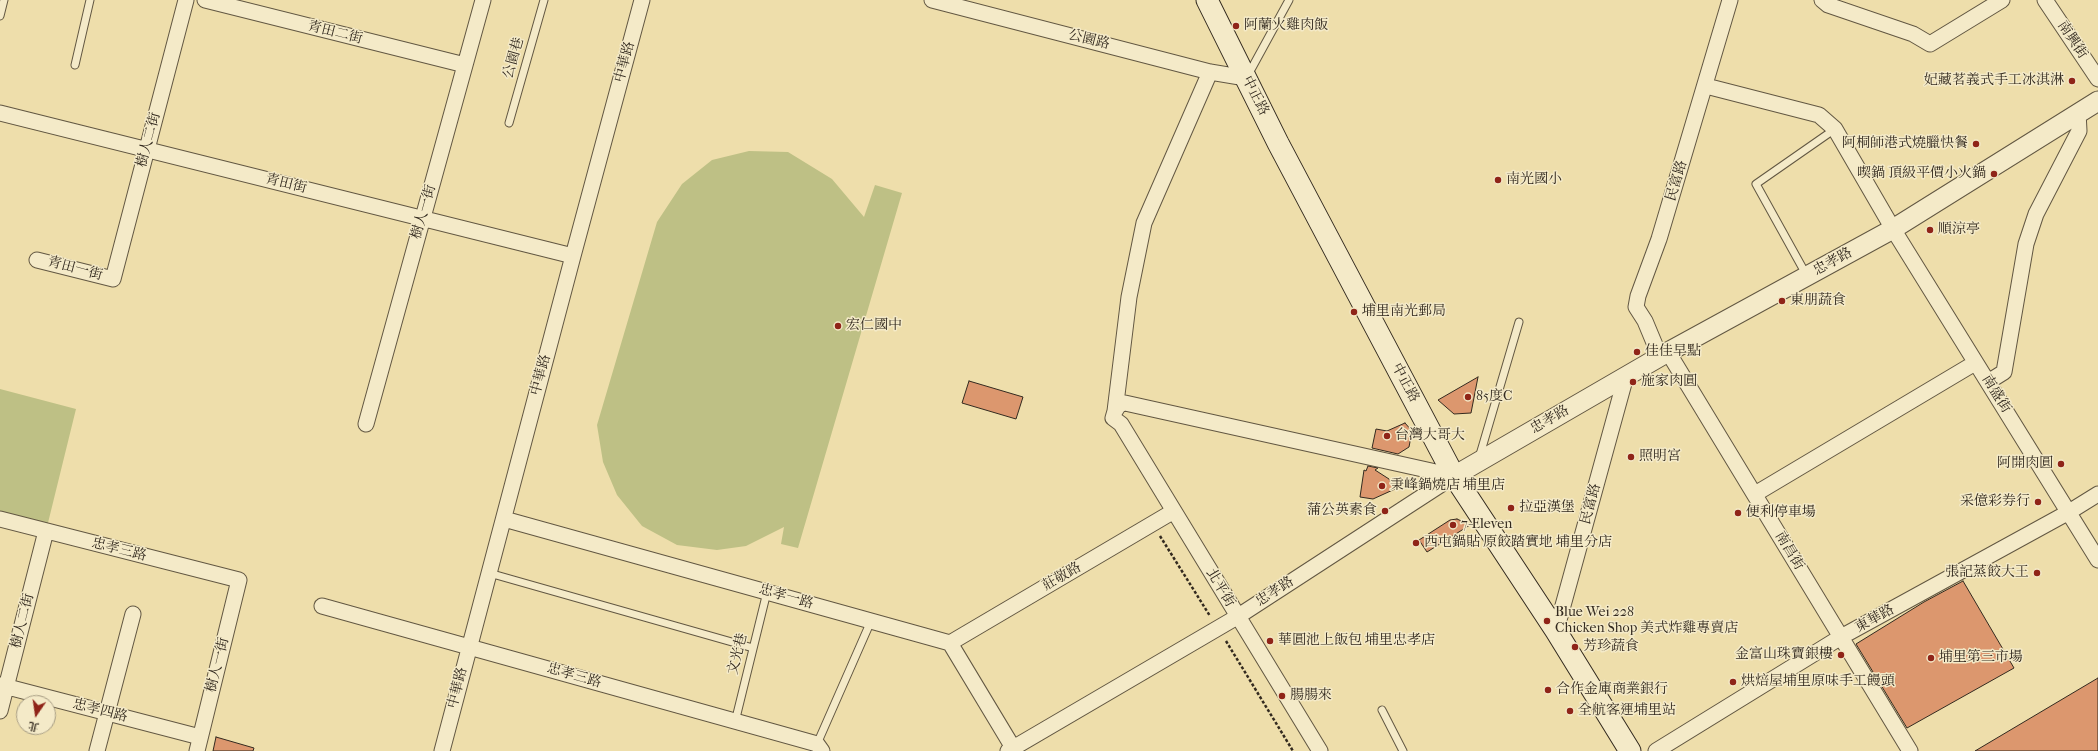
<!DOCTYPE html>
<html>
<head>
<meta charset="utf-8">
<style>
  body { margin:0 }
  #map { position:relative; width:2098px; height:751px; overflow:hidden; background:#eedeab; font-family:"IM FELL French Canon","Noto Serif TC",serif }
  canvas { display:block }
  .north { position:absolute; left:16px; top:695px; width:40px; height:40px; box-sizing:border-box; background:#f4eac8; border:1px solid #a79d84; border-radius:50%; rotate:193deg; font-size:11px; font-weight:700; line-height:16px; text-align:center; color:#332a1f }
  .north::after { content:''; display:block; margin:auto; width:14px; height:18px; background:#8f2418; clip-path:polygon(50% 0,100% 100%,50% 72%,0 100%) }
</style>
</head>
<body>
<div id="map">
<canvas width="2098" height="751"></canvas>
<div class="north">北</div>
</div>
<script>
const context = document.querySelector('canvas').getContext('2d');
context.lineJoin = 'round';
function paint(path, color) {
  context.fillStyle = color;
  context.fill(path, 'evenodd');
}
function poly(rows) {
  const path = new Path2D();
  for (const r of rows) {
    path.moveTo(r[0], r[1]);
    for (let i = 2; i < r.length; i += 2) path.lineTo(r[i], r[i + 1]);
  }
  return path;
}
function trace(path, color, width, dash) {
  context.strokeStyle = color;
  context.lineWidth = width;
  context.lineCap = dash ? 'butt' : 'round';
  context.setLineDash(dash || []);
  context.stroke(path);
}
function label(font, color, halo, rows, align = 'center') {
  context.font = font + ' "IM FELL French Canon","Noto Serif TC",serif';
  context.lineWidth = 3;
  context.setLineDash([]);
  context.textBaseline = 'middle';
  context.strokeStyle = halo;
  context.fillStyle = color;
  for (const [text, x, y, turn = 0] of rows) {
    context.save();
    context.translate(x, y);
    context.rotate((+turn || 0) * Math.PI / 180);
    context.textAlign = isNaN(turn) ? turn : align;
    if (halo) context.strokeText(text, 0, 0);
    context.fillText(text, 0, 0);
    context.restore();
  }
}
const green = poly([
  [749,151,788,152,832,179,864,217,875,185,902,193,798,548,781,544,784,527,746,546,717,550,677,545,642,526,617,495,603,462,597,425,657,222,682,184,712,160],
  [0,389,76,409,46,531,0,519]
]);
const building = poly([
  [1478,377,1471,413,1454,414,1438,400,1478,377],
  [969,381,1023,397,1016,419,962,403,969,381],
  [1405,423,1412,431,1409,447,1398,454,1372,448,1376,429,1387,431,1405,423],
  [1368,466,1378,468,1375,470,1389,479,1395,489,1373,499,1360,497,1364,470,1366,471,1368,466],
  [1457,519,1470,525,1427,552,1419,540,1450,520,1457,519],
  [1963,581,2014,668,1907,728,1856,644,1924,602,1963,581],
  [2098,678,2098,751,1975,751,2098,678],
  [216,737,254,748,253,751,213,751,216,737]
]);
const path = poly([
  [1160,536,1210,616],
  [1226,641,1293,751]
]);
const service = poly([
  [0,16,4,0],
  [75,65,90,0],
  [1248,75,1289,0],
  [509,123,544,0],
  [1807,276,1756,184,1835,129],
  [1479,458,1519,322],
  [489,573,753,648],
  [1382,710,1403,751],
  [735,722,767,592],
  [817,744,871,621]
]);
const minor = poly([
  [205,0,465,65],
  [932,0,1210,72,1246,78],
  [1822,0,1828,5,1913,34,1930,44,2002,0],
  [2045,0,2098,79],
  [1706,86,1819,115,1835,129,1893,229,2098,560],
  [0,113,573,256],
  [37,260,113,279,186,0],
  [1668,352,1910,751],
  [1660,357,1645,321,1636,307,1638,296,1659,239,1730,0],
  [1988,382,2004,372,2026,244,2036,214,2079,131,2078,112],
  [1115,411,1129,297,1144,223,1210,72],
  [366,424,483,0],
  [1755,494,1975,363],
  [0,519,239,580,197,751],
  [504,519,950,643,1015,751],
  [322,606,817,744,822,751],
  [1556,631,1626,376],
  [950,643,1174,511],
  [0,685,200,737],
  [0,711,46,531],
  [97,751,133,614],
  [442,751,573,256,642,0],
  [1008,751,1237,617,1454,476],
  [1320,751,1121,424,1113,418,1115,411,1119,405,1125,403,1454,476],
  [1656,751,1841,637,2069,512,2098,494]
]);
const tertiary = poly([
  [1454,476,1668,352,1893,229,2098,101]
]);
const secondary = poly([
  [1207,0,1278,143,1454,476,1556,631,1630,751]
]);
const markers = [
  [1236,26,4,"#8f2418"],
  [2072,81,4,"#8f2418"],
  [1976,144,4,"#8f2418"],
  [1994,174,4,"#8f2418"],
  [1498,180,4,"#8f2418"],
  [1930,230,4,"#8f2418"],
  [1782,301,4,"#8f2418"],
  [1354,312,4,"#8f2418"],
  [838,326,4,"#8f2418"],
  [1637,352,4,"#8f2418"],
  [1633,382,4,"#8f2418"],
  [1468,397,4,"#8f2418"],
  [1387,436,4,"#8f2418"],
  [1631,457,4,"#8f2418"],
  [2061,464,4,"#8f2418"],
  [1382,486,4,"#8f2418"],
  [2038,502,4,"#8f2418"],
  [1511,508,4,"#8f2418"],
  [1385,511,4,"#8f2418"],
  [1738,513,4,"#8f2418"],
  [1453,525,4,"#8f2418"],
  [1416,543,4,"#8f2418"],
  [2037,573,4,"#8f2418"],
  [1547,621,4,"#8f2418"],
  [1270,641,4,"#8f2418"],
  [1575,647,4,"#8f2418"],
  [1841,655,4,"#8f2418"],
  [1931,658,4,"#8f2418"],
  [1733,682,4,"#8f2418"],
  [1548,690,4,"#8f2418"],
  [1282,696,4,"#8f2418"],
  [1570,711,4,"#8f2418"]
];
const poiNames = [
  ["阿蘭火雞肉飯",1244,26],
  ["妃藏茗義式手工冰淇淋",2064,81,"right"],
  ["阿桐師港式燒臘快餐",1968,144,"right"],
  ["喫鍋 頂級平價小火鍋",1986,174,"right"],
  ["南光國小",1506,180],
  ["順涼亭",1938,230],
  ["東朋蔬食",1790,301],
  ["埔里南光郵局",1362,312],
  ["宏仁國中",846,326],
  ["佳佳早點",1645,352],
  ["施家肉圓",1641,382],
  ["85度C",1476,397],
  ["台灣大哥大",1395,436],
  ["照明宮",1639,457],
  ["阿開肉圓",2053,464,"right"],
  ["秉峰鍋燒店 埔里店",1390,486],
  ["采億彩券行",2030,502,"right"],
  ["拉亞漢堡",1519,508],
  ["蒲公英素食",1377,511,"right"],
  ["便利停車場",1746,513],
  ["7-Eleven",1461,525],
  ["西屯鍋貼 原餃踏實地 埔里分店",1424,543],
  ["張記蒸餃大王",2029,573,"right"],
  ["Blue Wei 228",1555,613],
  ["Chicken Shop 美式炸雞專賣店",1555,629],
  ["華圓池上飯包 埔里忠孝店",1278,641],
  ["芳珍蔬食",1583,647],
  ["金富山珠寶銀樓",1833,655,"right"],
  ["埔里第三市場",1939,658],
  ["烘焙屋埔里原味手工饅頭",1741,682],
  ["合作金庫商業銀行",1556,690],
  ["腸腸來",1290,696],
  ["全航客運埔里站",1578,711]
];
const streetNames = [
  ["青田二街",335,33,14],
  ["公園路",1089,40,14],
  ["南興街",2072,40,56],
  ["公園巷",514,58,-74],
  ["中華路",625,62,-75],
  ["中正路",1255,96,63],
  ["樹人二街",149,140,-75],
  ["民富路",1677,181,-73],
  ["青田街",286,184,14],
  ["樹人一街",424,212,-74],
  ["忠孝路",1833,262,-29],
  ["青田一街",75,269,15],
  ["中華路",541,375,-75],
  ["中正路",1405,383,62],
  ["南盛街",1996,394,58],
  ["忠孝路",1550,420,-30],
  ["民富路",1591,504,-75],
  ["忠孝三路",119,550,14],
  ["南昌街",1789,551,59],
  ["莊敬路",1062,577,-30],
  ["北平街",1220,588,59],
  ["忠孝路",1275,592,-33],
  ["忠孝一路",786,597,16],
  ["東華路",1875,619,-29],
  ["樹人二街",23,621,-76],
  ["文光巷",738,654,-76],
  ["樹人一街",218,665,-76],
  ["忠孝三路",574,676,16],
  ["中華路",458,688,-76],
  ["忠孝四路",100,711,14]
];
paint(green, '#bec085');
paint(building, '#dc976e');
trace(building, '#332a1f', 1);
trace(service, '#625742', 9);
trace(minor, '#625742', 17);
trace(tertiary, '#625742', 21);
trace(secondary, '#332a1f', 23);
trace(path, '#332a1f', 2.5, [3, 2]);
trace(service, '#f4eac8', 7);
trace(minor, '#f4eac8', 15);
trace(tertiary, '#f4eac8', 19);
trace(secondary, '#f4eac8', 21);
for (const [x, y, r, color] of markers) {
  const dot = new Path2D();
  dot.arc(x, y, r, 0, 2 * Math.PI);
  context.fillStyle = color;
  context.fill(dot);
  trace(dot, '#f4eac8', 1.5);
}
label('14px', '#332a1f', '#f4eac8', poiNames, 'left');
label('14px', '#332a1f', '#f4eac8', streetNames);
</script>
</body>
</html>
